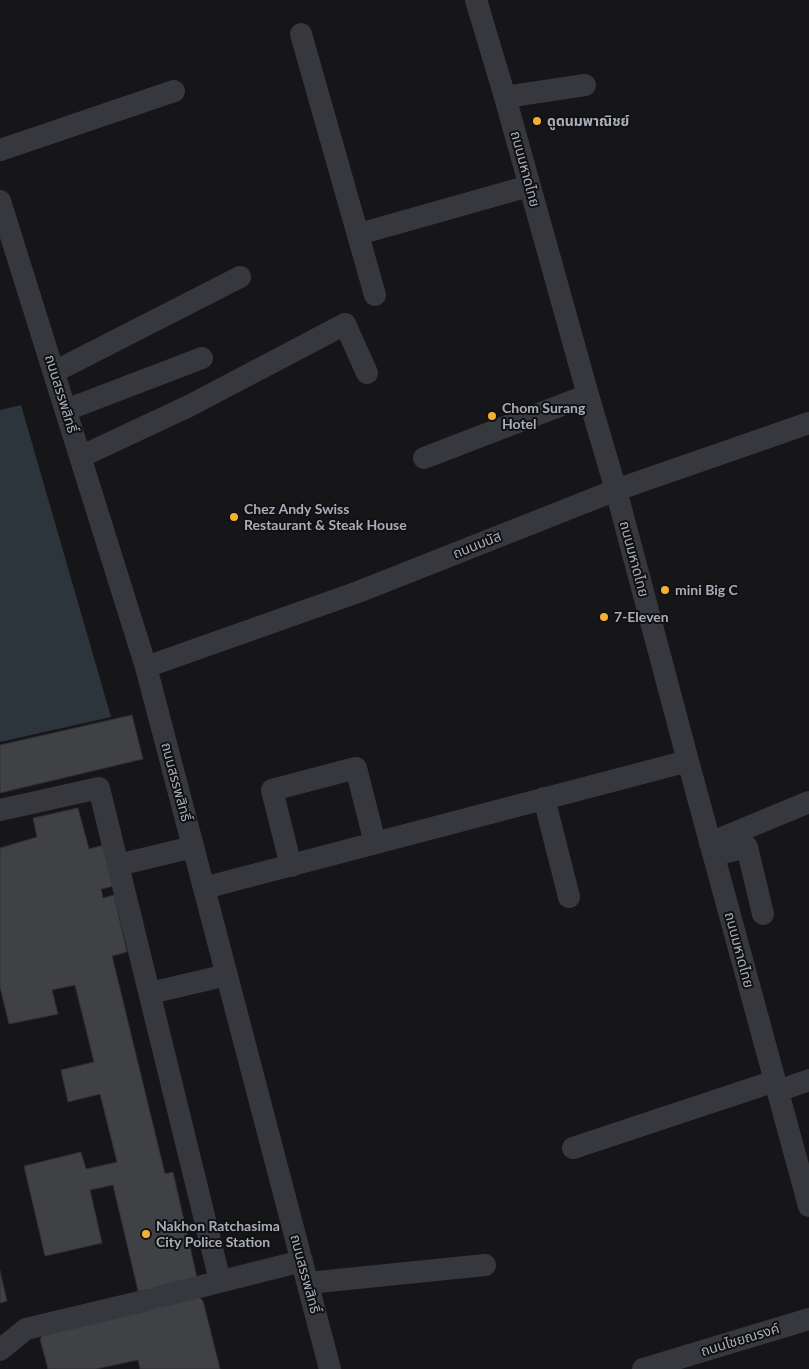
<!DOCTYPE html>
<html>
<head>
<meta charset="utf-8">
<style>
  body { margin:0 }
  canvas { display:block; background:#161618 }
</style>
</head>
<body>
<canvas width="809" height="1369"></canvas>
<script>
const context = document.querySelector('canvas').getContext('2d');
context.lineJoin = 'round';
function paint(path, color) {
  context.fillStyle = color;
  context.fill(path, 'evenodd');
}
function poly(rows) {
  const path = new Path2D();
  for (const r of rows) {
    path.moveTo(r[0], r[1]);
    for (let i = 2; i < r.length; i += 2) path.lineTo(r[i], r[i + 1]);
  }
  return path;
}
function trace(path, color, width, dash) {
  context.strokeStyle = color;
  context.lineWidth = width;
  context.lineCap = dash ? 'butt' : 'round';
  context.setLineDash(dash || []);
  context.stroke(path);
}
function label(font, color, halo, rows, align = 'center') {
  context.font = font + ' Lato,"Noto Sans Thai",sans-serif';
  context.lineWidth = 4;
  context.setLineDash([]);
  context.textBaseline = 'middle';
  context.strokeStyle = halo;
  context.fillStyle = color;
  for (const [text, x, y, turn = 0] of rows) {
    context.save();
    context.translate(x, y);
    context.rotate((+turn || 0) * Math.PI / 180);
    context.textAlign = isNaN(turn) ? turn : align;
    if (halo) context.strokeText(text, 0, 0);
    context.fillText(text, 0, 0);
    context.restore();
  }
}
const water = poly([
  [21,405,111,717,0,742,0,410]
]);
const building = poly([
  [132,715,143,759,0,793,0,745,132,715],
  [78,808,89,849,104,845,114,886,101,889,103,898,114,895,127,952,112,956,165,1174,173,1172,198,1282,199,1297,203,1301,220,1369,140,1369,138,1360,96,1369,48,1369,40,1339,44,1334,139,1295,113,1185,90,1190,102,1243,45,1256,24,1166,81,1152,86,1169,117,1162,100,1094,68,1102,61,1070,94,1062,75,985,52,990,58,1014,9,1024,0,987,0,848,37,837,33,818,78,808],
  [0,1271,7,1301,0,1303,0,1271]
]);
const minor = poly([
  [476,0,505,97,588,395,616,490,688,761,809,1206],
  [301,34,375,295],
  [505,97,585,85],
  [0,150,174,91],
  [0,201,146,667,330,1369],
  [359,234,529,186],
  [54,372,240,277],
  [66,410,202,358],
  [80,457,189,406,345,324,367,373],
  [424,458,588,395],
  [146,667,358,592,616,490,809,423],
  [544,798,569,897],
  [0,810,99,788,220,1281],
  [710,843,809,802],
  [714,855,747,847,763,914],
  [118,865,193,847],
  [291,866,272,790,356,768,375,843],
  [204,888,688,761],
  [150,993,227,975],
  [778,1091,809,1080],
  [573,1148,775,1081],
  [308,1283,485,1265],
  [159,1297,302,1261],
  [0,1350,26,1329,148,1300],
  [643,1369,809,1319]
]);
const markers = [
  [537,121,5,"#f2b134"],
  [492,416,5,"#f2b134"],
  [234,517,5,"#f2b134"],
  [665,590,5,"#f2b134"],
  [604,617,5,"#f2b134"],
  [146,1234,5,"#f2b134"]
];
const poiNames = [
  ["ดูดนมพาณิชย์",547,121],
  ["Chom Surang",502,408],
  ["Hotel",502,424],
  ["Chez Andy Swiss",244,509],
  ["Restaurant & Steak House",244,525],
  ["mini Big C",675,590],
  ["7-Eleven",614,617],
  ["Nakhon Ratchasima",156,1226],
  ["City Police Station",156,1242]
];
const streetNames = [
  ["ถนนมหาดไทย",525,169,75],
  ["ถนนสรรพสิทธิ์",61,394,73],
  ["ถนนมนัส",477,545,-22],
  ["ถนนมหาดไทย",634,559,75],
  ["ถนนสรรพสิทธิ์",176,782,75],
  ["ถนนมหาดไทย",739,950,75],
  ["ถนนสรรพสิทธิ์",305,1274,75],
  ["ถนนไชยณรงค์",740,1340,-17]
];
paint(water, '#2c353c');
paint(building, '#404145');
trace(building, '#303034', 1);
trace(minor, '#37383d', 22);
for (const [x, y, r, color] of markers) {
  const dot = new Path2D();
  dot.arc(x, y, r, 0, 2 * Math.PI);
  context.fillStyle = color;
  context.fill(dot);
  trace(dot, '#111113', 2);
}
label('bold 14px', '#a8adb8', '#111113', poiNames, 'left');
label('14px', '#a8adb8', '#111113', streetNames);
</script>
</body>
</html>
